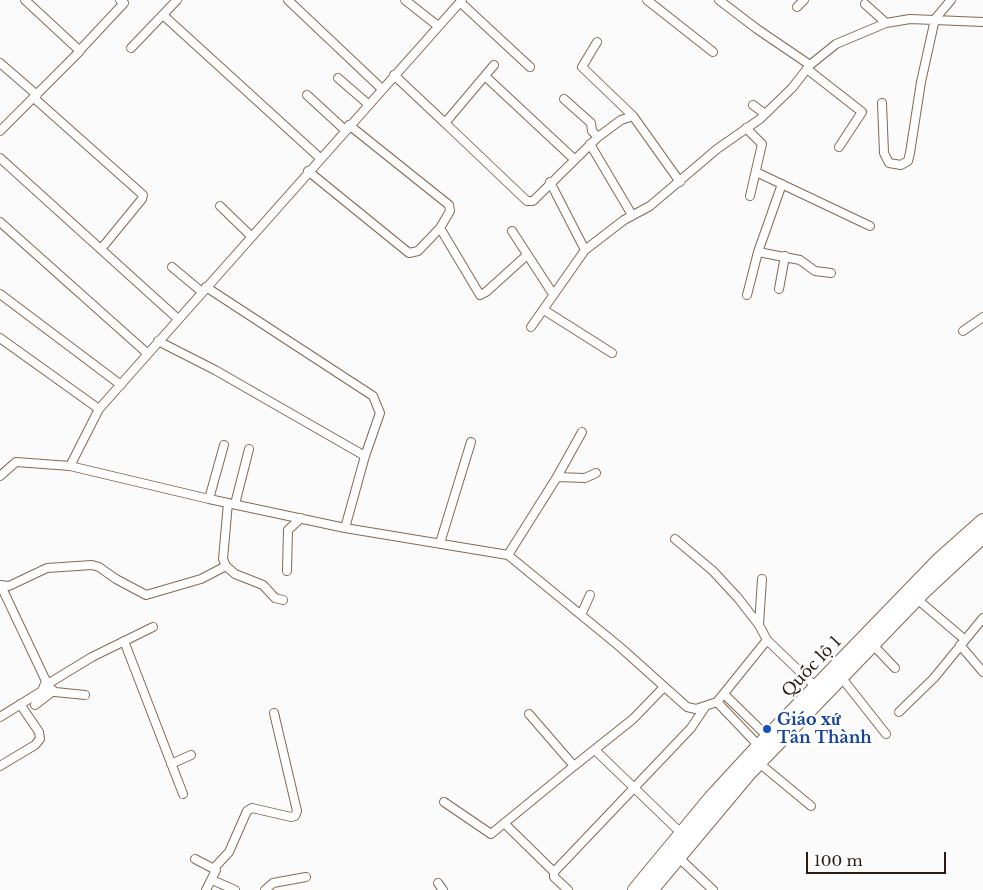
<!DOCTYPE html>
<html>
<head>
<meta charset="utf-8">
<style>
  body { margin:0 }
  #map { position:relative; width:983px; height:890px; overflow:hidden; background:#fbfbfb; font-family:"Libre Baskerville",serif }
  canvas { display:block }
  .scale { position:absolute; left:806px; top:852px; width:140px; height:22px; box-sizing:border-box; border:2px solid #281d14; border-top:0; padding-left:6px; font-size:15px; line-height:18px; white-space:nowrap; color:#281d14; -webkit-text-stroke:4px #fff; paint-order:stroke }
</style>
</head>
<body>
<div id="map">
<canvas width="983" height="890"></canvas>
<div class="scale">100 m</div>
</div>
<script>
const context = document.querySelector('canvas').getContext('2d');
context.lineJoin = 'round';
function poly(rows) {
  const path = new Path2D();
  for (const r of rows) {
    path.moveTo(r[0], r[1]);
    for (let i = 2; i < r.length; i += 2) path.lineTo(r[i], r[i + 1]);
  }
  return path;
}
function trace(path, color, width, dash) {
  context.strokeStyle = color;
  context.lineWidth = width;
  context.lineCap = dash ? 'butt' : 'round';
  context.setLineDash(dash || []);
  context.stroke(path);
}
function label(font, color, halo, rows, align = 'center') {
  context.font = font + ' "Libre Baskerville",serif';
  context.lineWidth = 5;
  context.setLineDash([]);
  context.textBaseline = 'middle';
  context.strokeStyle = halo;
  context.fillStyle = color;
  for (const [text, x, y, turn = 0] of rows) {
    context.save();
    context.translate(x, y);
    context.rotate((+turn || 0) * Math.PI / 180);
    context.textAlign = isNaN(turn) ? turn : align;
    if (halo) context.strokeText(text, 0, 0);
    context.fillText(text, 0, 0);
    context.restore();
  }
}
const street = poly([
  [288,0,382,89],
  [405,0,438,26],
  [647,0,713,52],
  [460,2,530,67],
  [865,4,886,23],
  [797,7,804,0],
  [163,15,320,158],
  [597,42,582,67,633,116],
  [131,48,177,0],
  [80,50,124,3,120,0],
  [0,63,37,95],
  [494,65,445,123,527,201,533,201,598,137,621,120,633,116,680,182],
  [810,65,836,44,886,23,910,19,983,22],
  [807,69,862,112,839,147],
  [394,75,445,123],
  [485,76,574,159],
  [338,78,368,104],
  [307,95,345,130],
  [34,98,143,195,142,199,101,249],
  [564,99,591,123,592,131,598,137],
  [882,103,884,153,889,163,901,165,908,161,910,153,921,82,935,19,951,0],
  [753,105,765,114],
  [746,128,762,144,750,196],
  [0,131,80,51,25,0],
  [590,144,632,215],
  [0,158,178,319],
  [308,171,409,253,418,251,440,228,450,211,449,205,349,125],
  [756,172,870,226],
  [550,182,585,250],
  [220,206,251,236],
  [0,222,148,354],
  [440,228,480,295,486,292,527,255],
  [512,231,553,294],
  [758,252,800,260,815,271,831,273],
  [172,267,202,292],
  [206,287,373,396,380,413,365,456,345,528],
  [779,289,785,256],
  [0,294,121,385],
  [747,295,758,252,782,184],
  [544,310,612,353],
  [531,327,585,250,624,220,650,206,717,149,760,119,792,88,810,65,757,29,719,0],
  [963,331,983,317],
  [0,338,99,409],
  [158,341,215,370,365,456],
  [70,466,99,409,462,0],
  [0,476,16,462,70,466,209,499,345,528,508,555,620,647,687,707,696,709,717,702],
  [557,477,582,432],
  [209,499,224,445],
  [228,503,223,559,226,566,235,574,263,585,275,598,283,600],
  [235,504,249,449],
  [675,539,713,571,738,598,759,625],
  [440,543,471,442],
  [508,555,557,477,585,478,596,473],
  [287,571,288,530,301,518],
  [762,579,759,625,767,640,817,688],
  [0,585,9,586,47,568,92,565,99,567,116,579,146,595,201,579,226,566],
  [917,599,964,639],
  [581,615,590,595],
  [124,641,183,794],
  [873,645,895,668],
  [960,645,983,672],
  [841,677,886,734],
  [724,694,768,737],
  [85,695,55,692,46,685,92,657,153,627],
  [35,705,53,691],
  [899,712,934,678,983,618],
  [529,714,574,766,633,719,664,687],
  [0,717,42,691,46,681,1,586],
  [759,746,717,702,767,640],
  [596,751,682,834],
  [759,763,811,806],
  [171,764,191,755],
  [0,766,35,745,40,739,39,732,20,704],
  [444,802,491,834,574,766],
  [504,823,554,872],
  [678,857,713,890],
  [195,859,216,870,206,890],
  [215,867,229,852,247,811,252,808,291,817,295,816,297,811,274,713],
  [212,880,235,890],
  [438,883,443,890],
  [265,890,273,883,306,877],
  [568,890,554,877,554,872,691,728,705,707]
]);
const highway = poly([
  [635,890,711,798,759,746,938,561,983,521],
  [651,890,748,774,923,592,983,536]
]);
const markers = [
  [767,729,5,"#1a4fb4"]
];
const streetNames = [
  ["Quốc lộ 1",812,667,-46]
];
const transitNames = [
  ["Giáo xứ",777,720],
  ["Tân Thành",777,738]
];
trace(street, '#846953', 10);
trace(highway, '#846953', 16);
trace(street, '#fff', 8);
trace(highway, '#fff', 14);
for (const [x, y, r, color] of markers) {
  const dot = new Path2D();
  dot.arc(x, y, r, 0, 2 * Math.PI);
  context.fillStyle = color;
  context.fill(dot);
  trace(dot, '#fff', 2);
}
label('16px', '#281d14', '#fff', streetNames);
label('bold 16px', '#164399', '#fff', transitNames, 'left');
</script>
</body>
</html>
